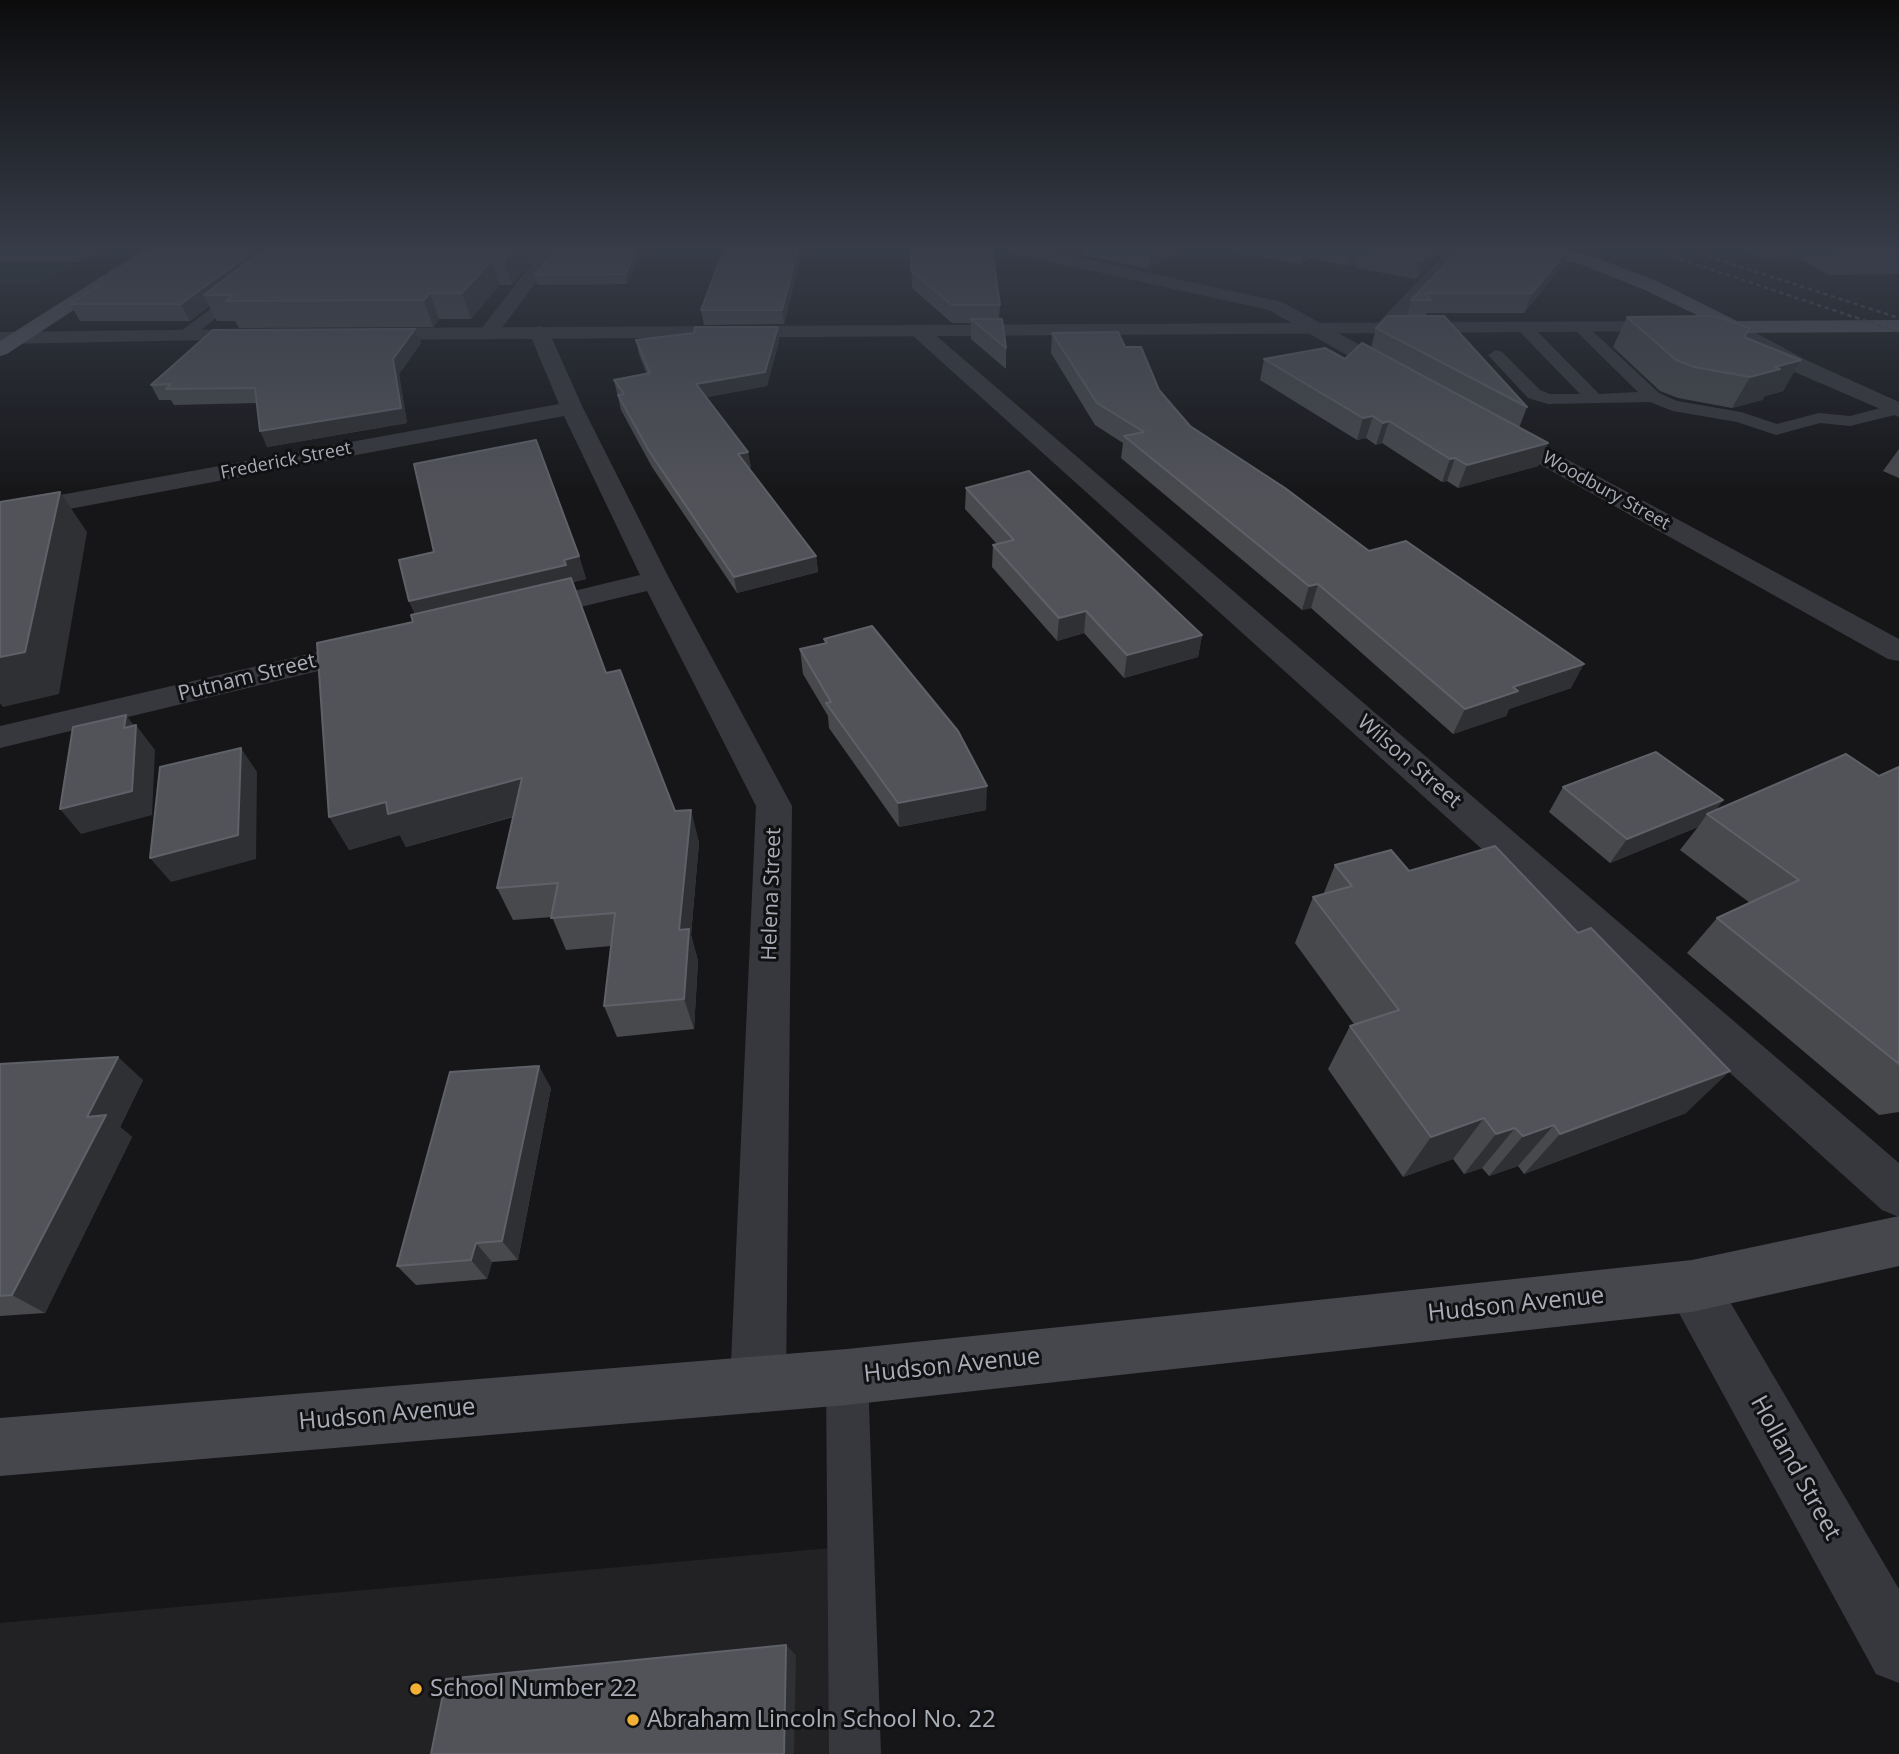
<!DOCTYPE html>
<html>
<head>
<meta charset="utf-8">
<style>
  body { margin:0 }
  canvas { display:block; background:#161618 }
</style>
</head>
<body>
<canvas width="1899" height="1754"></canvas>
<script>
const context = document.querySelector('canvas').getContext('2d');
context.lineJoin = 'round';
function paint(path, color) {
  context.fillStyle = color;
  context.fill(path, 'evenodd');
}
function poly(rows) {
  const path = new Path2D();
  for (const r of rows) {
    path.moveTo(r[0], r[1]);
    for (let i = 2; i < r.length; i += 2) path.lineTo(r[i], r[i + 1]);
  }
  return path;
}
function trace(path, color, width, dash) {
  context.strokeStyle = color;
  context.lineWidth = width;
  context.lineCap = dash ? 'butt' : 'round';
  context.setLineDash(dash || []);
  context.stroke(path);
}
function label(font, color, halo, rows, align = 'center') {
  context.font = font + ' "Open Sans",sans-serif';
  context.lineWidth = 6;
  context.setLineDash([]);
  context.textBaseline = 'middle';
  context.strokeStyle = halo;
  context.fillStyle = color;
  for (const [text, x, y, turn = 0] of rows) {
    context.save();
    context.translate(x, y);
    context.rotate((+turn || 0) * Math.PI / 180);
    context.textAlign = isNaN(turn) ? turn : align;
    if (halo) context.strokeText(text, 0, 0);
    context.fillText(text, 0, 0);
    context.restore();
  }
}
const built = poly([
  [831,1548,833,1754,0,1754,0,1623]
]);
const green = poly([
  [7,264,74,264,42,285,0,285,0,268]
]);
const service = poly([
  [1360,249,1375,249,1360,265,1350,265,1348,262,1360,249],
  [243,285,250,289,248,292,190,339,178,339,176,336,178,333,243,285],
  [1580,322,1585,324,1659,393,1677,401,1741,412,1777,424,1819,413,1850,416,1896,404,1899,404,1899,414,1850,426,1820,423,1776,435,1737,422,1673,411,1650,402,1548,404,1528,398,1488,355,1496,350,1502,352,1540,390,1550,394,1580,394,1519,331,1517,328,1525,323,1531,325,1599,394,1638,392,1575,330,1572,327,1580,322],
  [847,1356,862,1362,868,1377,881,1754,829,1754,826,1377,832,1362,847,1356]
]);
const minor = poly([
  [543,249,561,249,495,337,481,337,478,333,532,263,471,262,462,257,465,253,540,253,543,249],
  [1007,249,1040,249,1282,302,1407,371,1410,376,1407,381,1391,381,1269,310,1016,254,1007,249],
  [1449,249,1468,249,1390,333,1376,333,1373,329,1376,325,1449,249],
  [1734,321,1806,360,1899,402,1899,417,1790,370,1727,331,1724,327,1727,323,1734,321],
  [919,325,926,327,1899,1163,1899,1217,1882,1210,912,335,909,331,912,327,919,325],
  [539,326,546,328,549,332,583,408,670,580,792,806,786,1385,778,1405,758,1413,738,1405,730,1385,756,806,647,591,526,620,516,617,511,611,516,605,640,575,564,416,0,522,0,506,559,404,529,332,532,328,539,326],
  [1497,424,1505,426,1899,639,1899,661,1888,659,1489,436,1485,431,1489,426,1497,424],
  [369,640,380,642,384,649,380,656,0,748,0,726,369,640],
  [1692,1260,1710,1268,1899,1589,1899,1683,1876,1674,1674,1304,1666,1286,1674,1268,1692,1260]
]);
const tertiary = poly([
  [1674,321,1681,323,1684,327,1681,331,366,340,359,338,356,334,359,330,366,328,1674,321],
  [257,329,264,331,267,335,264,339,0,344,0,332,257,329]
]);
const secondary = poly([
  [1899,1216,1899,1266,1692,1312,847,1405,0,1476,0,1418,847,1349,1215,1311,1692,1260,1899,1216]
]);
const primary = poly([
  [145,249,166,249,7,354,0,356,0,341,145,249],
  [1524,249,1558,249,1591,256,1659,282,1737,321,1899,320,1899,332,1734,333,1645,290,1580,264,1527,253,1524,249]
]);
const rail = poly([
  [1650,249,1899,332],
  [1686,249,1899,318]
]);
const wall = poly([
  [0,249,100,249,80,262,0,262],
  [264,249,540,249,539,250,522,250,527,266,512,285,499,285,471,319,439,319,433,327,239,328,235,321,217,321,209,306,190,321,80,321,70,304,255,250,257,254],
  [643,249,627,284,537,285,535,275],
  [724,249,803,249,784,324,704,325,701,310],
  [911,249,1000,305,999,319,1006,348,1006,369,971,339,971,323,952,323,912,288],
  [1085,249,1181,249,1148,269,1084,255],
  [1222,249,1356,249,1350,256,1347,266,1309,258,1301,264],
  [1361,249,1445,249,1416,279,1356,268],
  [1460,249,1570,249,1564,263,1524,313,1426,313,1426,316,1527,407,1519,428,1548,443,1538,466,1458,488,1447,481,1442,482,1382,443,1376,445,1366,438,1357,440,1260,380,1264,359,1345,359,1371,348,1376,328,1407,316,1411,300],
  [1738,249,1899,249,1899,274,1828,275,1795,256,1765,260],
  [1627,317,1750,328,1745,337,1801,360,1783,391,1765,396,1762,400,1732,408,1678,398,1660,391,1613,347],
  [778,327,779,341,767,386,706,397,751,467,749,468,816,556,818,572,737,593,652,467,621,410,614,380,647,374,639,354,636,340],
  [415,329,421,343,399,374,407,423,267,447,257,403,174,405,171,400,159,400,151,385],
  [1052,333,1125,347,1159,390,1190,426,1369,551,1571,688,1509,709,1506,716,1453,734,1311,608,1302,610,1121,458,1123,443,1095,425,1051,353],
  [1899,449,1899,478,1883,471],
  [966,488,1202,635,1198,657,1124,678,1084,633,1057,641,992,567,993,545,997,544,965,509],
  [579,556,586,579,573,582,606,673,675,811,699,842,691,935,698,961,694,1029,617,1037,604,1006,611,946,566,950,552,917,513,920,497,888,513,817,406,847,400,835,349,850,415,614,409,601],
  [824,639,986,810,899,827,829,728,828,716,803,674,800,649,825,643],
  [1899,767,1899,1112,1879,1115,1687,953,1717,918,1750,903,1680,850,1698,827,1610,863,1549,812,1563,787,1723,800,1714,812,1879,776],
  [1335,865,1409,871,1686,1113,1524,1174,1518,1166,1489,1176,1482,1168,1464,1174,1453,1159,1403,1177,1328,1069,1350,1026,1354,1024,1295,943,1313,897,1323,895],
  [0,1064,143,1080,120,1127,132,1137,45,1313,0,1316],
  [551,1088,518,1260,492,1262,487,1279,416,1285,397,1266]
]);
const shadedWall = poly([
  [73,249,100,249,80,262],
  [513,249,522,249,527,266,512,285,504,260],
  [637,249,643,249,627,284,625,274],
  [798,249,803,249,784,324,782,310],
  [1152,249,1181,249,1148,269],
  [1304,249,1311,249,1309,258,1301,264],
  [1352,249,1356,249,1350,256],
  [1433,249,1445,249,1416,279,1422,260],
  [1568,249,1570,249,1564,263,1524,313,1532,293],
  [1771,249,1799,249,1795,256,1765,260],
  [255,250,262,266,204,295,209,306,190,321,181,304],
  [492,260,499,285,471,319,462,293],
  [430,293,439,319,433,327,424,300],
  [778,327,779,341,767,386,698,399,696,384],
  [415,329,421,343,399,374,407,423,267,447,260,431,393,359],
  [1801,360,1783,391,1765,396,1762,400,1732,408,1750,377,1775,367],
  [1373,416,1366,438,1357,440,1363,418],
  [1389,421,1382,443,1376,445,1383,423],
  [1548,443,1538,466,1458,488,1467,465],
  [748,452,751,467,741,470,738,454],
  [1455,458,1447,481,1442,482,1450,459],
  [60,492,87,532,59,694,3,707,0,703,0,657],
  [579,556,586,579,420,624,409,601],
  [816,556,818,572,737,593,734,577],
  [1318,584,1311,608,1302,610,1309,586],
  [1086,611,1084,633,1057,641,1059,618],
  [1202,635,1198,657,1124,678,1127,655],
  [1584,664,1571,688,1509,709,1506,716,1453,734,1465,709,1513,687],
  [126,715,136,728,136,725,155,750,152,815,81,834,60,809,124,728],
  [241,748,257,772,256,859,171,882,150,858],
  [522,778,535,810,406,847,400,835,349,850,329,817,386,802],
  [987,786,986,810,899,827,898,803],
  [1723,800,1710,816,1707,814,1698,827,1610,863,1627,839],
  [691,810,699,842,691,935,698,961,694,1029,684,999,679,930],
  [118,1057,143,1080,120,1127,132,1137,45,1313,12,1295,87,1117],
  [539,1066,551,1088,518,1260,502,1241],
  [1730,1071,1686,1113,1524,1174,1560,1134],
  [1484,1118,1453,1159,1403,1177,1431,1137],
  [1554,1125,1518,1166,1489,1176,1523,1136],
  [1515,1128,1482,1168,1464,1174,1496,1134],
  [476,1243,492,1262,487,1279,471,1260],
  [786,1645,796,1655,794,1754,784,1754]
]);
const building = poly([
  [264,249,513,249,504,260,492,260,462,293,430,293,424,300,226,301,234,295,204,295,264,249],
  [555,249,637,249,625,274,535,275,555,249],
  [724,249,798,249,782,310,701,310,724,249],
  [911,249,992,249,1000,305,952,305,911,271,911,249],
  [1364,249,1433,249,1422,260,1364,249],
  [1460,249,1568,249,1532,293,1425,293,1431,300,1411,300,1460,249],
  [1827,249,1899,249,1899,255,1839,256,1827,249],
  [153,250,255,250,181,304,70,304,153,250],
  [1388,316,1444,316,1527,407,1376,328,1388,316],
  [1715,316,1750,328,1744,337,1801,360,1775,367,1780,369,1750,377,1694,367,1676,360,1627,317,1715,316],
  [971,319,1002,319,1006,348,971,319],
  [695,327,778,327,765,372,696,384,748,452,738,454,816,556,734,577,649,451,618,395,624,394,614,380,650,373,636,340,694,333,695,327],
  [415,329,393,359,401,408,260,431,255,388,166,389,171,384,151,385,213,330,415,329],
  [1118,332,1125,347,1141,347,1159,390,1190,426,1285,488,1369,551,1406,541,1584,664,1513,687,1518,691,1465,709,1318,584,1309,586,1124,436,1144,432,1097,403,1052,333,1118,332],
  [1362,343,1548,443,1467,465,1455,458,1450,459,1389,421,1383,423,1373,416,1363,418,1264,359,1325,348,1345,359,1362,343],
  [536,440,579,556,564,560,566,565,409,601,399,560,434,552,414,464,536,440],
  [1029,471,1202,635,1127,655,1086,611,1059,618,993,545,1014,540,966,488,1029,471],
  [60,492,25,652,0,657,0,502,60,492],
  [571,578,606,673,620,670,675,811,691,810,679,930,689,929,684,999,604,1006,615,913,551,918,558,883,497,888,522,778,388,814,386,802,329,817,317,643,413,622,411,615,571,578],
  [872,626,958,731,987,786,898,803,826,703,831,702,800,649,827,643,824,639,872,626],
  [126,715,124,728,136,725,132,791,60,809,73,727,126,715],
  [241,748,238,835,150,858,160,767,241,748],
  [1656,752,1723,800,1627,839,1563,787,1656,752],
  [1846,754,1879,776,1899,767,1899,1064,1717,918,1799,880,1707,814,1846,754],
  [1495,846,1578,933,1591,928,1730,1071,1560,1134,1554,1125,1523,1136,1515,1128,1496,1134,1484,1118,1431,1137,1350,1026,1399,1010,1313,897,1352,886,1335,865,1391,850,1409,871,1495,846],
  [118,1057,87,1117,106,1115,12,1295,0,1296,0,1064,118,1057],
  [539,1066,502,1241,476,1243,471,1260,397,1266,450,1072,539,1066],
  [786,1645,784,1754,431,1754,446,1679,786,1645]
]);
const markers = [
  [416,1689,7,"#f2b134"],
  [633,1720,7,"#f2b134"]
];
const farStreetnames = [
  ["Frederick Street",286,461,-11],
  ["Woodbury Street",1606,491,29]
];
const streetNames = [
  ["Putnam Street",247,678,-14],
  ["Wilson Street",1409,762,41],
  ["Helena Street",772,894,-88]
];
const nearStreetnames = [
  ["Hudson Avenue",1516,1305,-6],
  ["Hudson Avenue",952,1366,-6],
  ["Hudson Avenue",387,1415,-5],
  ["Holland Street",1795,1468,61]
];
const nearPoinames = [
  ["School Number 22",430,1689],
  ["Abraham Lincoln School No. 22",647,1720]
];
paint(built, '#222225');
paint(green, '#1e261f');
paint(service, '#37383d');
paint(minor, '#37383d');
paint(tertiary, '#37383d');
paint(secondary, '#45474d');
paint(primary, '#53555c');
trace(rail, '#4a4c52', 2.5, [4.5, 3.5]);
paint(wall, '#47494d');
paint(shadedWall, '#2f3033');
paint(building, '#525359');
trace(building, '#5f6168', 2);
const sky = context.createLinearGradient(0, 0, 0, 495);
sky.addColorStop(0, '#0c0c0d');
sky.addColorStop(0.5, '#363c48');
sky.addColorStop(1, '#363c4800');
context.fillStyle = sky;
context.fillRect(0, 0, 1899, 495);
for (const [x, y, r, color] of markers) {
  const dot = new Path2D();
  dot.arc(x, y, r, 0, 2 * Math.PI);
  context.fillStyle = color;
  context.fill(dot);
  trace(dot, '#111113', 2.5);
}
label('18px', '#a8adb8', '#111113', farStreetnames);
label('21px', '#a8adb8', '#111113', streetNames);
label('24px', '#a8adb8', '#111113', nearStreetnames);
label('24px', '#a8adb8', '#111113', nearPoinames, 'left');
</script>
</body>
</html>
